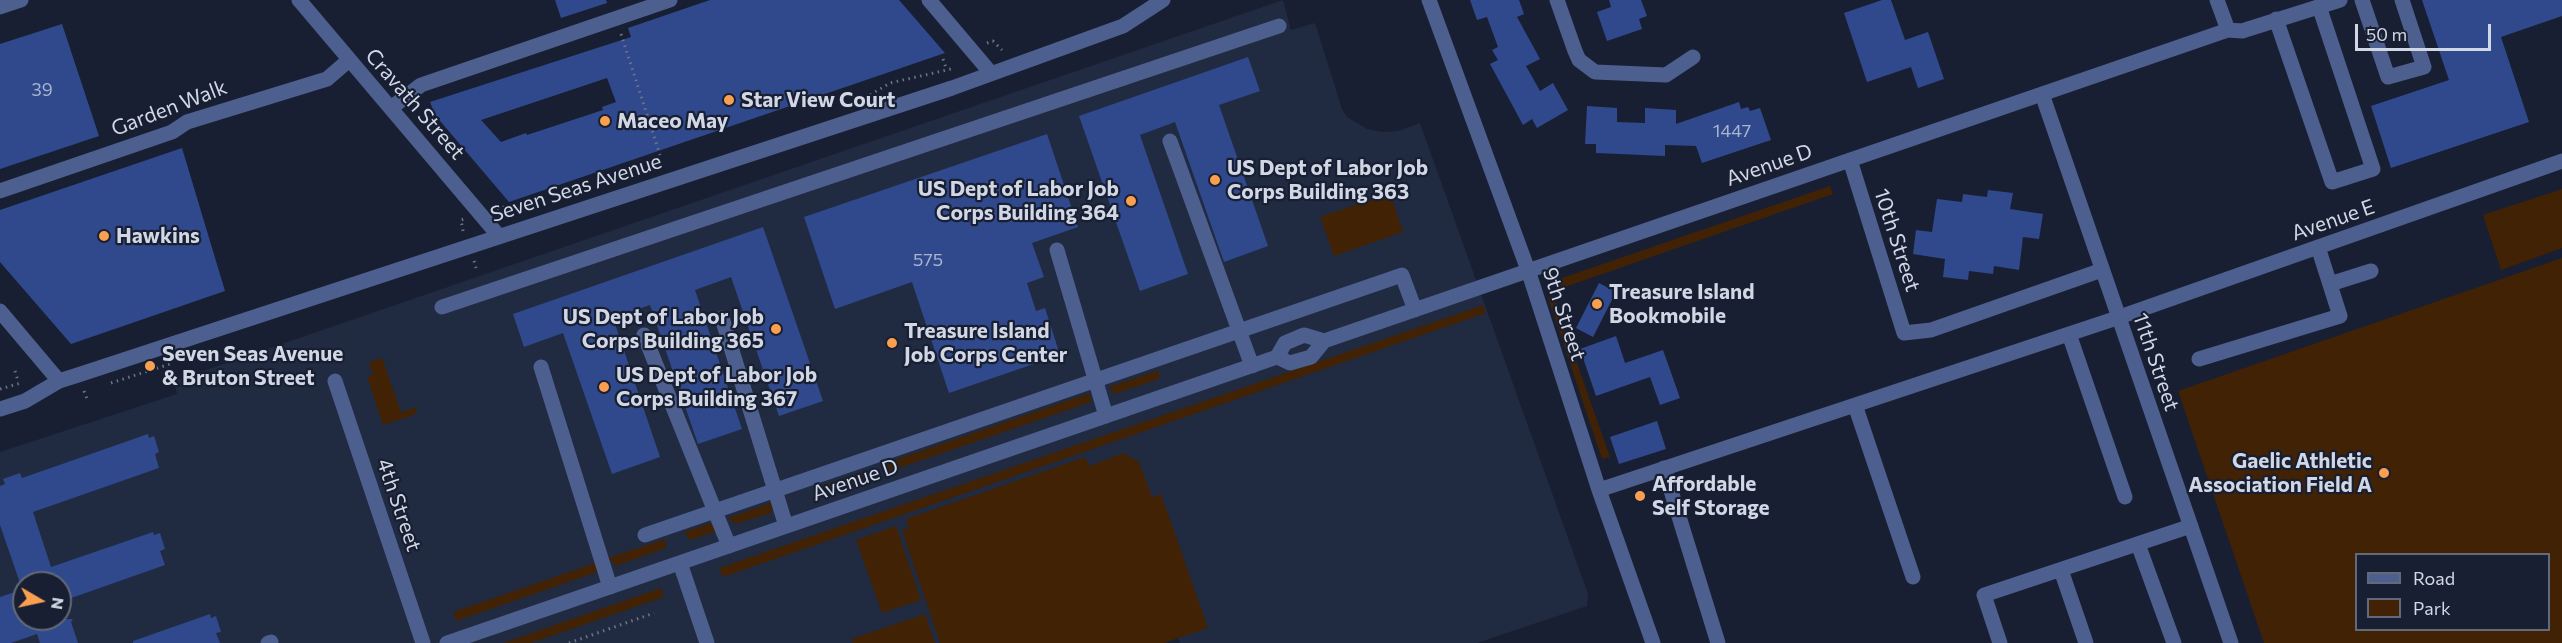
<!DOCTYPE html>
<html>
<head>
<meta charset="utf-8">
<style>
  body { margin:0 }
  #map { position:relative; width:2562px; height:643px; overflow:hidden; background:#181f32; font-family:Commissioner,sans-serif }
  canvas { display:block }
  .legend { position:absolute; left:2355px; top:553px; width:195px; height:78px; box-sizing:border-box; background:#181f32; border:2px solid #626979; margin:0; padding:8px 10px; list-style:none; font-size:18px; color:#d1d7e4 }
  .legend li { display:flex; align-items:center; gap:12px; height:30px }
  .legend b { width:30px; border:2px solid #626979 }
  .north { position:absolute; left:12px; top:571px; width:60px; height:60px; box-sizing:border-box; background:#181f32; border:2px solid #626979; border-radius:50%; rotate:99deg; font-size:16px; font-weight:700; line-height:24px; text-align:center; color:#d1d7e4 }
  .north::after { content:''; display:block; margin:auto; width:21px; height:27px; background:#fa9f4f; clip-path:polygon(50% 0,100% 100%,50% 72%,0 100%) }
  .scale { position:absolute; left:2355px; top:24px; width:136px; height:27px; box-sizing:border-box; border:3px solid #d1d7e4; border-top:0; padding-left:8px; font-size:18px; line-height:21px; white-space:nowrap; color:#d1d7e4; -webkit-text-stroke:4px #181f32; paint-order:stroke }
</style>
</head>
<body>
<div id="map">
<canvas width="2562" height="643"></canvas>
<ul class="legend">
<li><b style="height:8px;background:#4c5f8e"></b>Road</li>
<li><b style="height:16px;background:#412204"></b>Park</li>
</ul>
<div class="north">N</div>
<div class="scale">50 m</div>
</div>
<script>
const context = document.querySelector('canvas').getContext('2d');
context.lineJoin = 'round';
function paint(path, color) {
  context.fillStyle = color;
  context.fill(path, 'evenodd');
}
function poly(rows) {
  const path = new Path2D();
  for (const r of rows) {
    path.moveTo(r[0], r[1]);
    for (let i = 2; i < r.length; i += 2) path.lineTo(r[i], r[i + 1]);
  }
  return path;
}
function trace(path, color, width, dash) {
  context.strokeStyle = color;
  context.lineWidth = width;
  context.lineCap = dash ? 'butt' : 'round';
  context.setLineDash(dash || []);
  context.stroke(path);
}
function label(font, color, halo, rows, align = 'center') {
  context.font = font + ' Commissioner,sans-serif';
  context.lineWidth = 4.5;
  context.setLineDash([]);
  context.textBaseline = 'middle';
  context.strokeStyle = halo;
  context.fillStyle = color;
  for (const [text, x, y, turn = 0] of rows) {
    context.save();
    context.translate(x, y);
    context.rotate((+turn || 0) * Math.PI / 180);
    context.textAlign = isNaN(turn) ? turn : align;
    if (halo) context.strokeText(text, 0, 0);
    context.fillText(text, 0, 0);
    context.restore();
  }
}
const built = poly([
  [1283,0,1291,30,1315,23,1342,109,1347,117,1367,129,1383,132,1398,131,1420,123,1588,594,1587,606,1477,643,1180,643,1178,638,1164,643,0,643,0,452,177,394,174,381],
  [24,583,60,583,60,619,24,619]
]);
const green = poly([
  [1830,186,1833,194,1559,289,1556,280],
  [2562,189,2562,248,2501,270,2483,215],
  [1390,193,1403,232,1334,256,1320,217],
  [2562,258,2562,643,2264,643,2178,391],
  [2356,554,2548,554,2548,630,2356,630],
  [1553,295,1610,457,1602,459,1548,298],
  [1483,305,1486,313,723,577,719,568],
  [382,358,401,412,417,407,417,410,414,415,383,425,367,377,373,375,369,362],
  [1159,370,1159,379,1114,394,1109,387],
  [1090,393,1091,402,890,471,886,463],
  [1124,453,1139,462,1152,497,1161,494,1208,628,1164,643,940,643,902,530,909,528,906,519,1085,457,1089,466],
  [865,471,867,479,820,495,814,488],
  [773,502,771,513,736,524,728,518],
  [718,521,717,531,690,540,684,532],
  [896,526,921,600,882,613,856,540],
  [665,539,666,548,616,566,608,558],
  [598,562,597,572,456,621,453,612],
  [661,588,664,597,531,643,503,643],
  [925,614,935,643,853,643,851,639]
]);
const building = poly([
  [555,0,606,0,607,3,561,18],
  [710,0,899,0,945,53,509,202,435,115,430,102,631,37,628,28],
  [607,78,616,102,602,107,603,110,527,135,526,133,501,142,481,120],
  [1470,0,1519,0,1524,14,1517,17,1540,59,1526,66,1540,91,1553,83,1568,110,1537,128,1532,119,1523,125,1490,64,1498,60,1492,50,1498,47,1487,17,1477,20],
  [1609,0,1641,0,1647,16,1639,19,1642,29,1607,41,1597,12,1611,7],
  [1882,0,1891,0,1905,40,1928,32,1944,79,1918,88,1911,67,1867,82,1844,13],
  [2422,0,2562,0,2562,16,2501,37,2529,122,2391,168,2371,106,2449,80],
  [62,24,99,136,0,169,0,44],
  [1248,57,1260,91,1219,105,1268,246,1224,262,1175,122,1140,135,1188,274,1140,291,1079,116],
  [1739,102,1741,109,1748,107,1750,111,1760,108,1771,140,1702,163,1696,146,1665,145,1665,156,1596,153,1596,144,1585,144,1587,106,1617,108,1617,122,1645,123,1645,108,1676,110,1676,124],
  [1047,134,1078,227,1032,243,1044,277,1027,283,1036,311,1045,308,1060,355,949,393,912,282,835,309,804,217],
  [182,148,225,291,71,344,0,262,0,210],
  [1988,190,2013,193,2010,209,2043,214,2039,239,2023,237,2019,270,1994,266,1993,274,1969,271,1968,280,1943,277,1945,259,1913,254,1916,230,1932,232,1937,199,1962,202,1963,194,1987,197],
  [763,227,823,401,779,416,731,277,695,290,742,429,698,444,650,305,613,318,660,457,612,474,563,333,524,347,513,314],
  [1599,283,1616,292,1593,337,1576,328],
  [1616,336,1625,363,1663,350,1680,398,1660,405,1650,377,1596,396,1580,349],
  [1657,421,1666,449,1619,464,1610,437],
  [148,434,149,438,154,436,159,452,155,454,159,468,33,512,51,567,153,532,154,535,160,533,165,549,160,551,165,565,60,602,60,583,20,583,0,525,0,486,5,484,3,479,20,473,22,478],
  [24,589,24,619,73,619,71,622,78,643,40,643,37,634,11,643,0,643,0,597],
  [210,614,211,618,216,616,221,632,216,633,220,643,133,643,133,641]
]);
const path = poly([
  [621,34,660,155],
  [987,43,993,41,1002,50],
  [943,59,946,68],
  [865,98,890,83,951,69],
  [497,209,508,206,510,216],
  [463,231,461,220,464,219],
  [474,261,476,268],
  [15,371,18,381],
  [111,383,170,364],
  [0,389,21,383],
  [84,391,87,399],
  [569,643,654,613]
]);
const minor = poly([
  [299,0,498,235],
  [929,0,990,72],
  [1429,0,1528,270,1599,490,1653,643],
  [1557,0,1575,51,1579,60,1595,72,1666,75,1693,57],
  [2217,0,2228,30],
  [2362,0,2388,77,2424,67,2402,0],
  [0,7,21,0],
  [2276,19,2332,182,2373,169,2319,6],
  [2042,94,2231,643],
  [391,108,421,85,670,0],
  [1170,141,1252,366],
  [1850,160,1904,333,1931,330,2102,270],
  [0,191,172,132,187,122,327,79,349,60],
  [1057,250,1106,416],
  [2330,284,2371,271],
  [442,307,1279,26],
  [0,311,59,381],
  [722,318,786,526],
  [2069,334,2125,497],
  [644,335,729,546],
  [1277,357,1290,363,1311,357,1324,341],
  [2199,359,2340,316,2318,247],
  [541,367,610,587],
  [335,381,423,643],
  [1855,405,1913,577],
  [0,409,25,401,59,381,78,375,952,88,1123,26,1163,0],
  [1664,468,1718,643],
  [1599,490,2111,320,2562,161],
  [645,535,1402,275,1415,310],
  [2138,544,2174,643],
  [680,563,707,643],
  [2061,570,2086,643],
  [268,643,271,642],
  [447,643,1277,357,1285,343,1304,335,1324,341,2228,30,2242,31,2340,0],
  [2000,643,1984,595,2191,526]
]);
const markers = [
  [729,100,6,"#fa9f4f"],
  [605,121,6,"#fa9f4f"],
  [1215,180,6,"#fa9f4f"],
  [1131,201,6,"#fa9f4f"],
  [104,236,6,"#fa9f4f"],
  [1597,304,6,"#fa9f4f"],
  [776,329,6,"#fa9f4f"],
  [892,343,6,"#fa9f4f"],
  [150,366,6,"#fa9f4f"],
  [604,387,6,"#fa9f4f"],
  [2384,473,6,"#fa9f4f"],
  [1640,496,6,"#fa9f4f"]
];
const numberNames = [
  ["39",42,90],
  ["1447",1732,131],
  ["575",928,260]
];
const poiNames = [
  ["Star View Court",741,100],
  ["Maceo May",617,121],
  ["US Dept of Labor Job",1227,168],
  ["Corps Building 363",1227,192],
  ["US Dept of Labor Job",1119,189,"right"],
  ["Corps Building 364",1119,213,"right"],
  ["Hawkins",116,236],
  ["Treasure Island",1609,292],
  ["Bookmobile",1609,316],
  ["US Dept of Labor Job",764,317,"right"],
  ["Corps Building 365",764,341,"right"],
  ["Treasure Island",904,331],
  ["Job Corps Center",904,355],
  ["Seven Seas Avenue",162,354],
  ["& Bruton Street",162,378],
  ["US Dept of Labor Job",616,375],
  ["Corps Building 367",616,399],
  ["Gaelic Athletic",2372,461,"right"],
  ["Association Field A",2372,485,"right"],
  ["Affordable",1652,484],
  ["Self Storage",1652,508]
];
const streetNames = [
  ["Cravath Street",415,104,49],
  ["Garden Walk",169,108,-21],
  ["Avenue D",1769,165,-19],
  ["Seven Seas Avenue",576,188,-18],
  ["Avenue E",2333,220,-19],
  ["10th Street",1897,240,72],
  ["9th Street",1564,314,72],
  ["11th Street",2156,362,71],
  ["Avenue D",855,480,-19],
  ["4th Street",399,505,71]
];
paint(built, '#202a41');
paint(green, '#412204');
paint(building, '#30498c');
trace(path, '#6d7484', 3, [1.5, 4.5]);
trace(minor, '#4c5f8e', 15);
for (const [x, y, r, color] of markers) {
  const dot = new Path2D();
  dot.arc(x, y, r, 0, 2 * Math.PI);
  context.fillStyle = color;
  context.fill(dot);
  trace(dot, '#181f32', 2);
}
label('18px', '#a9b4ce', null, numberNames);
label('bold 21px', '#d1d7e4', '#181f32', poiNames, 'left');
label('21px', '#d1d7e4', '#181f32', streetNames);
</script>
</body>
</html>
